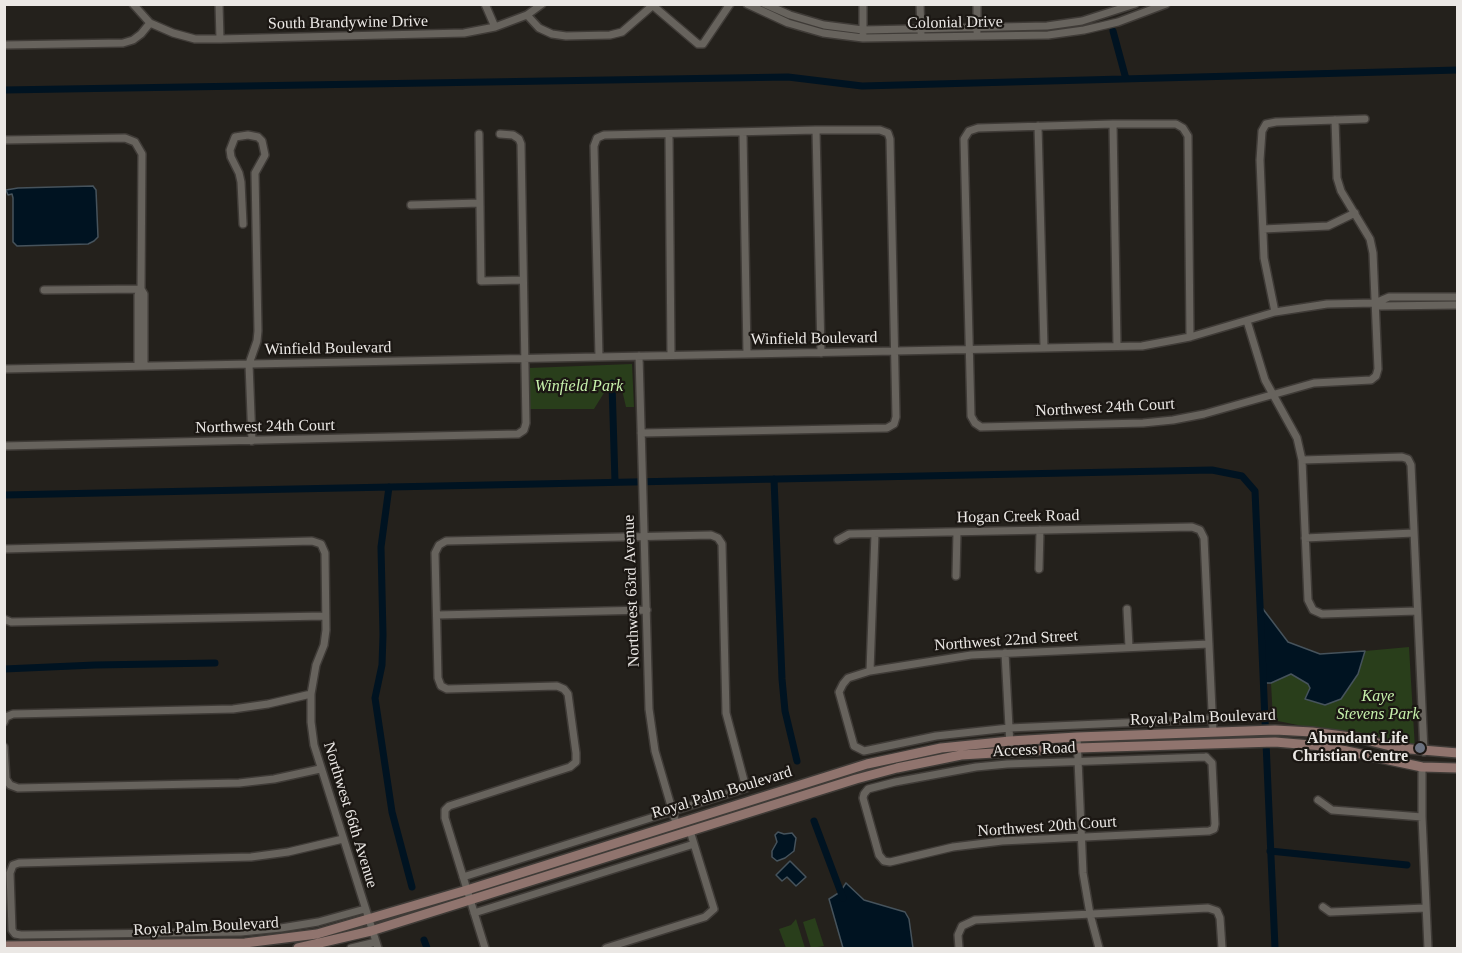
<!DOCTYPE html>
<html>
<head>
<meta charset="utf-8">
<style>
  body { margin:0 }
  #map { position:relative; width:1462px; height:953px; overflow:hidden; background:#24211c; font-family:Georgia,serif }
  canvas { display:block }
  .frame { position:absolute; inset:0; border:6px solid #ebe8e5; pointer-events:none }
</style>
</head>
<body>
<div id="map">
<canvas width="1462" height="953"></canvas>
<div class="frame"></div>
</div>
<script>
const context = document.querySelector('canvas').getContext('2d');
context.lineJoin = 'round';
function paint(path, color) {
  context.fillStyle = color;
  context.fill(path, 'evenodd');
}
function poly(rows) {
  const path = new Path2D();
  for (const r of rows) {
    path.moveTo(r[0], r[1]);
    for (let i = 2; i < r.length; i += 2) path.lineTo(r[i], r[i + 1]);
  }
  return path;
}
function trace(path, color, width, dash) {
  context.strokeStyle = color;
  context.lineWidth = width;
  context.lineCap = dash ? 'butt' : 'round';
  context.setLineDash(dash || []);
  context.stroke(path);
}
function label(font, color, halo, rows, align = 'center') {
  context.font = font + ' Georgia,serif';
  context.lineWidth = 4.5;
  context.setLineDash([]);
  context.textBaseline = 'middle';
  context.strokeStyle = halo;
  context.fillStyle = color;
  for (const [text, x, y, turn = 0] of rows) {
    context.save();
    context.translate(x, y);
    context.rotate((+turn || 0) * Math.PI / 180);
    context.textAlign = isNaN(turn) ? turn : align;
    if (halo) context.strokeText(text, 0, 0);
    context.fillText(text, 0, 0);
    context.restore();
  }
}
const green = poly([
  [632,364,634,407,626,407,622,390,617,386,607,388,594,409,530,409,529,368],
  [1409,647,1415,749,1273,720,1271,683,1291,674,1308,684,1310,688,1305,699,1326,705,1342,698,1358,674,1365,651],
  [815,918,824,946,811,948,803,922],
  [796,919,805,948,786,948,779,929,791,925]
]);
const water = poly([
  [93,186,96,190,98,237,94,241,88,244,17,246,13,242,13,198,12,194,8,195,6,190,18,188,93,186],
  [1260,605,1288,642,1320,654,1365,651,1358,674,1341,699,1325,705,1305,699,1310,688,1308,684,1291,674,1271,683,1263,683,1260,605],
  [778,832,784,834,792,833,796,838,794,851,785,858,777,861,772,857,772,851,777,842,775,835,778,832],
  [790,861,806,877,796,886,787,877,782,881,776,875,790,861],
  [846,883,864,900,905,912,909,919,913,948,843,948,829,899,840,892,846,883]
]);
const canal = poly([
  [1113,31,1126,79],
  [4,90,788,77,862,86,1458,70],
  [612,383,615,482],
  [774,479,782,679,785,711,797,761],
  [389,487,381,547,383,635,382,665,375,698,392,812,412,887],
  [4,495,1212,470,1242,476,1255,491,1275,948],
  [4,669,95,665,215,663],
  [814,821,843,898],
  [1270,851,1407,865],
  [424,940,427,948]
]);
const street = poly([
  [133,4,150,23,173,33,195,39,220,39,464,33,495,27,527,15,542,4],
  [219,4,220,39],
  [485,4,495,27],
  [651,4,698,44,703,44,730,4],
  [747,4,788,23,823,33,863,38,1048,35,1084,30,1118,22,1166,4],
  [765,4,790,15,824,25,863,30,1047,26,1082,21,1135,4],
  [863,4,863,33],
  [920,4,921,32],
  [977,4,977,31],
  [527,15,539,28,552,34,566,36,610,35,622,32,652,6],
  [4,45,123,43,133,40,141,34,150,23],
  [1113,124,1117,346],
  [1038,126,1044,347],
  [816,130,821,353],
  [743,133,747,354],
  [479,134,481,281,522,280],
  [669,135,671,355],
  [4,140,125,138,135,142,142,154,141,289,138,295,138,365],
  [411,205,480,203],
  [243,224,241,182,239,173,231,157,230,150,235,137,248,135,258,137,262,141,265,155,255,173,258,331,257,341,249,364,252,441],
  [1263,229,1328,226,1355,213],
  [141,289,144,294,144,365],
  [44,290,141,289],
  [1375,303,1380,306,1458,305],
  [1275,312,1264,258,1260,160,1262,131,1266,124,1276,122,1365,119],
  [1247,321,1265,380,1297,438,1302,460,1308,600,1313,610,1322,614,1417,611],
  [1190,337,1188,136,1183,128,1176,124,1113,124,978,128,969,131,964,139,971,416,975,423,981,427,1143,423,1173,420,1204,414,1314,383,1371,380,1376,376,1378,369,1373,253,1370,239,1341,191,1337,178,1335,120],
  [639,356,649,709,655,751,676,823],
  [599,357,594,146,597,138,604,135,816,130,880,130,888,133,890,139,896,417,894,424,887,428,641,433],
  [4,369,1142,346,1190,337,1275,312,1327,304,1375,303,1389,297,1458,297],
  [4,446,518,434,524,430,526,423,521,144,519,139,513,135,500,134],
  [1302,460,1402,457,1408,459,1411,465,1424,752],
  [1305,538,1414,533],
  [838,540,849,534,1192,527,1200,530,1204,538,1213,732],
  [4,549,312,541,321,544,325,553,326,630,324,645,316,665,311,694,311,722,314,745,378,948],
  [1039,569,1040,530],
  [956,576,957,532],
  [1127,609,1129,647],
  [437,615,647,610],
  [4,619,11,622,325,616],
  [1209,644,971,655,870,671,848,678,843,684,839,692,854,746,864,751,936,736,1009,728,1213,719],
  [1005,653,1010,746],
  [870,671,875,534],
  [4,722,6,717,13,714,233,709,268,704,311,694],
  [1077,737,1083,873,1090,914,1099,948],
  [4,747,6,779,10,785,18,788,239,783,274,779,320,769],
  [1206,757,1212,763,1215,824,1214,829,1209,831,1002,841,953,847,890,862,884,861,879,855,863,798,864,794,868,789,895,782,976,767,1007,764,1206,757],
  [1422,767,1422,817,1428,948],
  [1318,800,1332,810,1422,817],
  [343,839,288,852,251,857,19,863,13,865,10,873,12,930,15,934,21,935,241,932,281,928,318,922,365,909],
  [463,877,746,788,726,713,722,544,718,538,711,535,446,541,439,545,435,553,438,678,441,686,447,689,557,686,564,689,568,694,576,753,576,762,570,767,449,806,445,810,445,818,485,948],
  [1323,907,1330,912,1426,908],
  [474,913,694,844],
  [351,948,376,942],
  [606,948,705,917,714,909,690,831],
  [959,948,958,935,962,926,975,920,1208,908,1217,911,1220,918,1222,948]
]);
const secondary = poly([
  [4,946,245,943,317,934,467,890,867,764,941,748,1010,741,1077,737,1275,730,1312,732,1358,738,1398,748,1458,753],
  [298,948,371,931,856,779,897,768,961,755,1077,748,1275,742,1323,746,1422,767,1458,768]
]);
const markers = [
  [1420,748,6,"#6b7280"]
];
const streetNames = [
  ["South Brandywine Drive",348,23,-1],
  ["Colonial Drive",955,23,-1],
  ["Winfield Boulevard",814,339,-1],
  ["Winfield Boulevard",328,349,-1],
  ["Northwest 24th Court",1105,408,-3],
  ["Northwest 24th Court",265,427,-1],
  ["Hogan Creek Road",1018,517,-1],
  ["Northwest 63rd Avenue",632,591,-92],
  ["Northwest 22nd Street",1006,641,-4],
  ["Royal Palm Boulevard",1203,718,-2],
  ["Access Road",1034,750,-3],
  ["Royal Palm Boulevard",722,793,-17],
  ["Northwest 66th Avenue",350,815,73],
  ["Northwest 20th Court",1047,827,-4],
  ["Royal Palm Boulevard",206,927,-3]
];
const parkNames = [
  ["Winfield Park",579,387],
  ["Kaye",1378,697],
  ["Stevens Park",1378,715]
];
const poiNames = [
  ["Abundant Life",1408,739],
  ["Christian Centre",1408,757]
];
paint(green, '#293e1b');
paint(water, '#001321');
trace(water, '#46535c', 1.5);
trace(canal, '#001321', 7);
trace(street, '#3f3b37', 10);
trace(secondary, '#3f3b37', 12);
trace(street, '#67635d', 7);
trace(secondary, '#90746e', 9);
for (const [x, y, r, color] of markers) {
  const dot = new Path2D();
  dot.arc(x, y, r, 0, 2 * Math.PI);
  context.fillStyle = color;
  context.fill(dot);
  trace(dot, '#1b1713', 2);
}
label('16px', '#ebe8e5', '#1b1713', streetNames);
label('italic 16px', '#c7f2ac', '#1b1713', parkNames);
label('bold 16px', '#ebe8e5', '#1b1713', poiNames, 'right');
</script>
</body>
</html>
